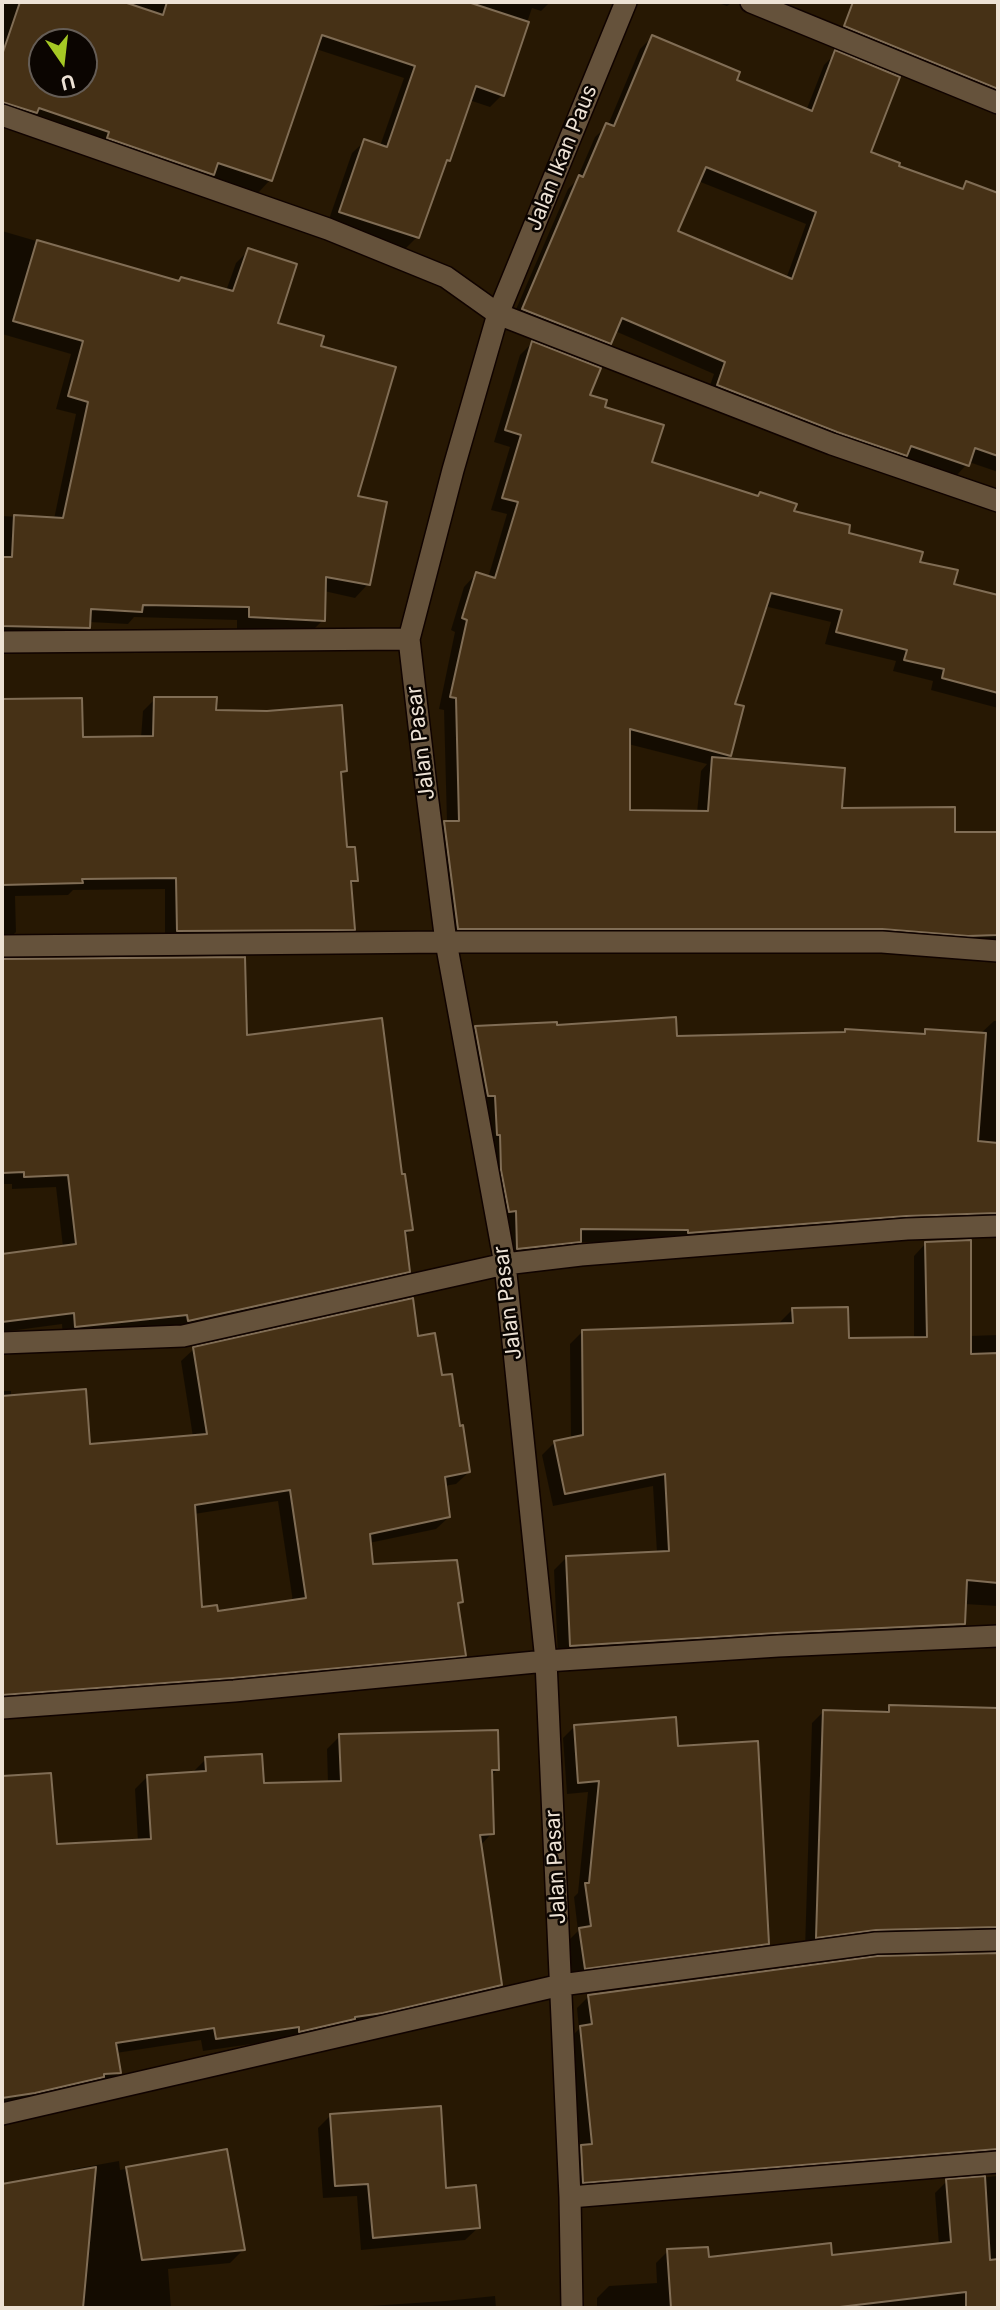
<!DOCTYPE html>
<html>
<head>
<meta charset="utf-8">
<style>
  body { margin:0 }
  #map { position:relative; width:1000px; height:2310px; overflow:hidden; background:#271803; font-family:Inter,sans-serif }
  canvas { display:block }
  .frame { position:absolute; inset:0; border:4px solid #ede2d5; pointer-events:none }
  .north { position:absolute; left:28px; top:28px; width:70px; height:70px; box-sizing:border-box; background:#0b0501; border:2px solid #655d56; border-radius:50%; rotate:166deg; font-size:19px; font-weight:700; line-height:28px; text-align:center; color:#ede2d5 }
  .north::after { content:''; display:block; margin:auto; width:24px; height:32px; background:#a5c824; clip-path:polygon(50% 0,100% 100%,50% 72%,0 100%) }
</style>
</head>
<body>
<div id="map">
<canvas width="1000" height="2310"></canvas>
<div class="frame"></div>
<div class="north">U</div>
</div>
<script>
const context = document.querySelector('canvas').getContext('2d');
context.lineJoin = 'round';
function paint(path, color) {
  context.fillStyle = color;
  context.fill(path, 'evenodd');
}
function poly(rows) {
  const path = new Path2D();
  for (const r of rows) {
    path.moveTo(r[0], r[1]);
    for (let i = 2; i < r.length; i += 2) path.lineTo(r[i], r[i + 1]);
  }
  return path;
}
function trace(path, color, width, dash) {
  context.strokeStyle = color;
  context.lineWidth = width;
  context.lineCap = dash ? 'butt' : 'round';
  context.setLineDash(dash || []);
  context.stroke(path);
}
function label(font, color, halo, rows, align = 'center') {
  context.font = font + ' Inter,sans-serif';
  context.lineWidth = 5;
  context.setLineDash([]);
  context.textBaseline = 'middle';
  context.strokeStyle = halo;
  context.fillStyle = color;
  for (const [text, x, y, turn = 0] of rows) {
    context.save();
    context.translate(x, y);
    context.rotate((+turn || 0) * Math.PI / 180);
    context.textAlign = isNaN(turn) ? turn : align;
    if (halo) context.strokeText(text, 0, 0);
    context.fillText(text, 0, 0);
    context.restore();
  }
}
const shadow = poly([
  [2,2,550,2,541,11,532,8,502,95,490,107,469,100,449,160,442,167,417,237,405,249,327,225,352,153,365,141,380,146,404,78,316,49,270,180,258,193,211,176,200,186,2,117],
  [42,42,84,42,84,84,42,84],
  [715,2,733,2,727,6],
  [865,2,998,2,998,112,849,44],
  [652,37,735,81,806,111,824,65,836,53,868,153,896,167,960,190,966,183,998,195,998,472,969,462,955,477,706,397,714,374,615,331,610,343,598,355,511,321,568,189,576,181,595,137,608,125,640,49],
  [698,181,806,224,786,279,676,232],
  [2,231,177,282,181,279,226,291,236,263,249,250,276,325,319,347,356,498,368,584,355,598,324,591,323,620,310,633,237,629,237,620,134,617,128,624,89,622,89,627,76,640,2,639,2,516,54,519,76,414,56,409,71,354,2,334],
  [532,343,602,408,650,464,792,513,846,534,918,563,952,586,998,597,998,708,931,690,933,681,893,671,896,661,825,644,831,622,764,606,732,705,729,755,725,760,840,810,953,833,998,834,998,960,993,951,446,940,433,835,447,823,444,710,439,709,455,632,451,630,464,587,476,574,488,578,507,514,491,510,510,447,494,442,520,355],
  [628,744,707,764,701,771,697,813,628,812],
  [155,699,215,711,345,770,339,776,345,849,356,880,350,886,353,929,341,941,165,943,165,889,73,890,68,895,15,896,16,932,2,945,2,707,30,706,81,739,141,738,143,711],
  [244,959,245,1037,401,1176,411,1229,404,1237,408,1271,395,1284,176,1333,63,1339,62,1324,2,1332,2,1256,63,1247,56,1187,12,1189,12,1184,2,1184,2,961],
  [994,1021,998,1021,998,1232,676,1242,579,1242,566,1254,505,1261,463,1040,476,1027,556,1027,675,1037,844,1033,846,1031,921,1036,926,1031,980,1034],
  [926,1243,969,1336,998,1335,998,1606,964,1604,963,1624,951,1636,558,1658,554,1570,567,1557,657,1553,653,1486,553,1506,542,1455,555,1442,571,1439,570,1344,582,1332,780,1325,780,1322,793,1309,847,1340,914,1339,914,1256],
  [416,1338,440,1377,469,1472,456,1484,444,1486,449,1517,436,1529,369,1543,372,1566,461,1601,457,1605,464,1655,452,1667,2,1706,2,1391,11,1391,11,1396,88,1445,193,1437,181,1361,194,1349],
  [278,1501,293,1602,216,1613,200,1609,194,1514],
  [890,1707,994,1710,998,1707,998,1947,805,1949,812,1723,824,1711,884,1713],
  [575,1726,677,1748,767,1943,755,1955,573,1980,568,1941,578,1931,574,1897,578,1893,588,1792,567,1794,563,1738],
  [340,1736,498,1769,491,1776,492,1833,480,1846,501,1984,488,1998,286,2039,203,2051,201,2040,116,2053,119,2073,106,2086,2,2108,2,1777,49,1775,56,1846,138,1842,135,1789,148,1776,193,1772,206,1759,262,1785,328,1783,327,1749],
  [998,1955,998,2170,571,2194,570,2158,580,2148,569,2039,579,2029,577,2008,589,1996,877,1958],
  [330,2116,445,2190,478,2228,465,2240,361,2250,357,2196,323,2198,318,2128],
  [226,2151,243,2250,230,2263,168,2269,171,2308,2,2308,2,2186,69,2173,74,2169,119,2161,120,2170],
  [998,2176,998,2308,597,2308,597,2298,609,2286,657,2283,656,2263,668,2251,707,2259,831,2257,939,2245,935,2193,947,2181],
  [495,2296,496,2308,340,2308,445,2301]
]);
const building = poly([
  [20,2,124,2,163,15,167,2,468,2,529,22,504,96,476,86,450,161,447,160,419,238,339,212,364,139,387,147,415,66,322,35,272,181,218,163,214,175,107,138,109,132,39,108,37,113,2,102,2,55,20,2],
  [42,42,84,42,84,84,42,84,42,42],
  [853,2,998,2,998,89,844,26,853,2],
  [652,35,740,72,737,80,812,111,835,50,900,77,871,152,900,163,899,166,963,189,966,181,998,193,998,456,975,448,969,466,911,446,907,456,837,432,717,385,725,362,622,318,611,344,522,309,579,175,583,177,606,123,614,126,652,35],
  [706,167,816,212,792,279,678,231,706,167],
  [37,240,179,281,181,277,233,291,248,248,297,264,278,323,324,336,321,346,396,367,358,496,387,502,370,585,326,577,325,621,249,617,249,607,143,605,142,612,91,609,90,628,2,626,2,557,12,557,14,515,63,518,88,402,68,396,83,341,13,321,37,240],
  [532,341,601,368,590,395,607,400,605,407,664,425,652,462,758,496,760,492,797,504,794,511,850,525,849,533,923,552,920,562,958,570,954,584,998,595,998,693,942,678,944,669,904,660,907,650,836,632,842,610,771,593,735,704,744,706,731,756,630,729,630,810,708,811,712,757,845,768,842,808,955,807,955,832,998,832,998,935,968,936,882,929,458,929,444,821,459,821,456,698,450,697,467,620,462,618,476,572,495,578,518,502,502,498,521,435,505,430,532,341],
  [154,697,217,697,216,710,267,711,342,705,347,771,341,772,347,847,355,847,358,881,351,881,355,930,177,931,176,878,82,879,83,883,2,885,2,699,82,698,83,737,153,736,154,697],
  [245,957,247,1035,382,1018,402,1174,405,1174,413,1230,405,1231,410,1272,188,1321,187,1315,75,1327,74,1313,2,1322,2,1254,76,1244,68,1175,24,1177,24,1172,2,1173,2,959,245,957],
  [676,1017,677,1036,845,1032,845,1029,925,1034,925,1029,986,1033,978,1141,998,1143,998,1213,906,1216,688,1233,688,1230,581,1229,581,1242,517,1249,516,1211,509,1212,501,1170,500,1135,497,1135,495,1096,488,1096,475,1026,557,1022,557,1025,676,1017],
  [971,1240,971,1354,998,1353,998,1583,967,1580,965,1624,777,1633,570,1646,566,1556,669,1551,665,1474,565,1494,554,1441,583,1435,582,1330,793,1323,792,1308,848,1307,849,1338,927,1337,925,1242,971,1240],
  [413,1298,418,1336,435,1333,442,1375,452,1374,460,1426,463,1425,470,1472,445,1477,450,1517,370,1534,373,1564,457,1560,463,1602,458,1603,466,1656,233,1678,2,1695,2,1396,86,1389,90,1444,207,1434,193,1347,413,1298],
  [290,1490,306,1598,218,1611,217,1605,202,1607,195,1505,290,1490],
  [889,1705,998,1708,998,1927,876,1930,816,1938,823,1710,889,1712,889,1705],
  [676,1717,678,1746,758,1741,769,1944,585,1969,579,1928,591,1926,585,1883,589,1883,599,1781,578,1783,574,1725,676,1717],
  [498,1730,499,1770,492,1770,494,1834,480,1835,502,1985,383,2013,355,2017,355,2019,299,2032,299,2027,216,2039,214,2028,116,2043,121,2073,104,2074,104,2077,35,2093,2,2098,2,1776,51,1773,57,1844,151,1839,147,1775,206,1771,205,1757,262,1754,264,1783,341,1781,339,1734,498,1730],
  [998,1953,998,2149,583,2183,581,2145,592,2144,580,2026,592,2024,588,1995,877,1956,998,1953],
  [441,2106,446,2188,476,2185,480,2228,373,2238,368,2184,335,2186,330,2114,441,2106],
  [227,2149,245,2250,142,2260,126,2167,227,2149],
  [96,2167,83,2308,2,2308,2,2184,96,2167],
  [985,2176,990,2260,998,2259,998,2308,966,2308,966,2292,831,2308,671,2308,667,2249,708,2247,709,2257,831,2243,832,2255,951,2242,946,2179,985,2176]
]);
const minor = poly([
  [751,2,998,103],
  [2,115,328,229,446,277,498,314,832,444,998,501],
  [2,642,409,639],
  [2,946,446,942,882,942,998,951],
  [2,1343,183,1336,505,1264,581,1255,907,1229,998,1226],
  [2,1708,234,1691,546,1661,778,1646,998,1636],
  [2,2114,561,1985,876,1943,998,1940],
  [570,2197,998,2162],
  [572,2308,570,2197,546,1661,505,1264,446,942,426,786,409,639,453,470,498,314,626,2]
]);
const streetNames = [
  ["Jalan Ikan Paus",562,158,-68],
  ["Jalan Pasar",421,743,-97],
  ["Jalan Pasar",508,1303,-97],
  ["Jalan Pasar",556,1867,-93]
];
paint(shadow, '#0007');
paint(building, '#463116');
trace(building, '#806d55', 2);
trace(minor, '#100300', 24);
trace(minor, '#65523b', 21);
label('21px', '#ede2d5', '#0b0501', streetNames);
</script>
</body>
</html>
